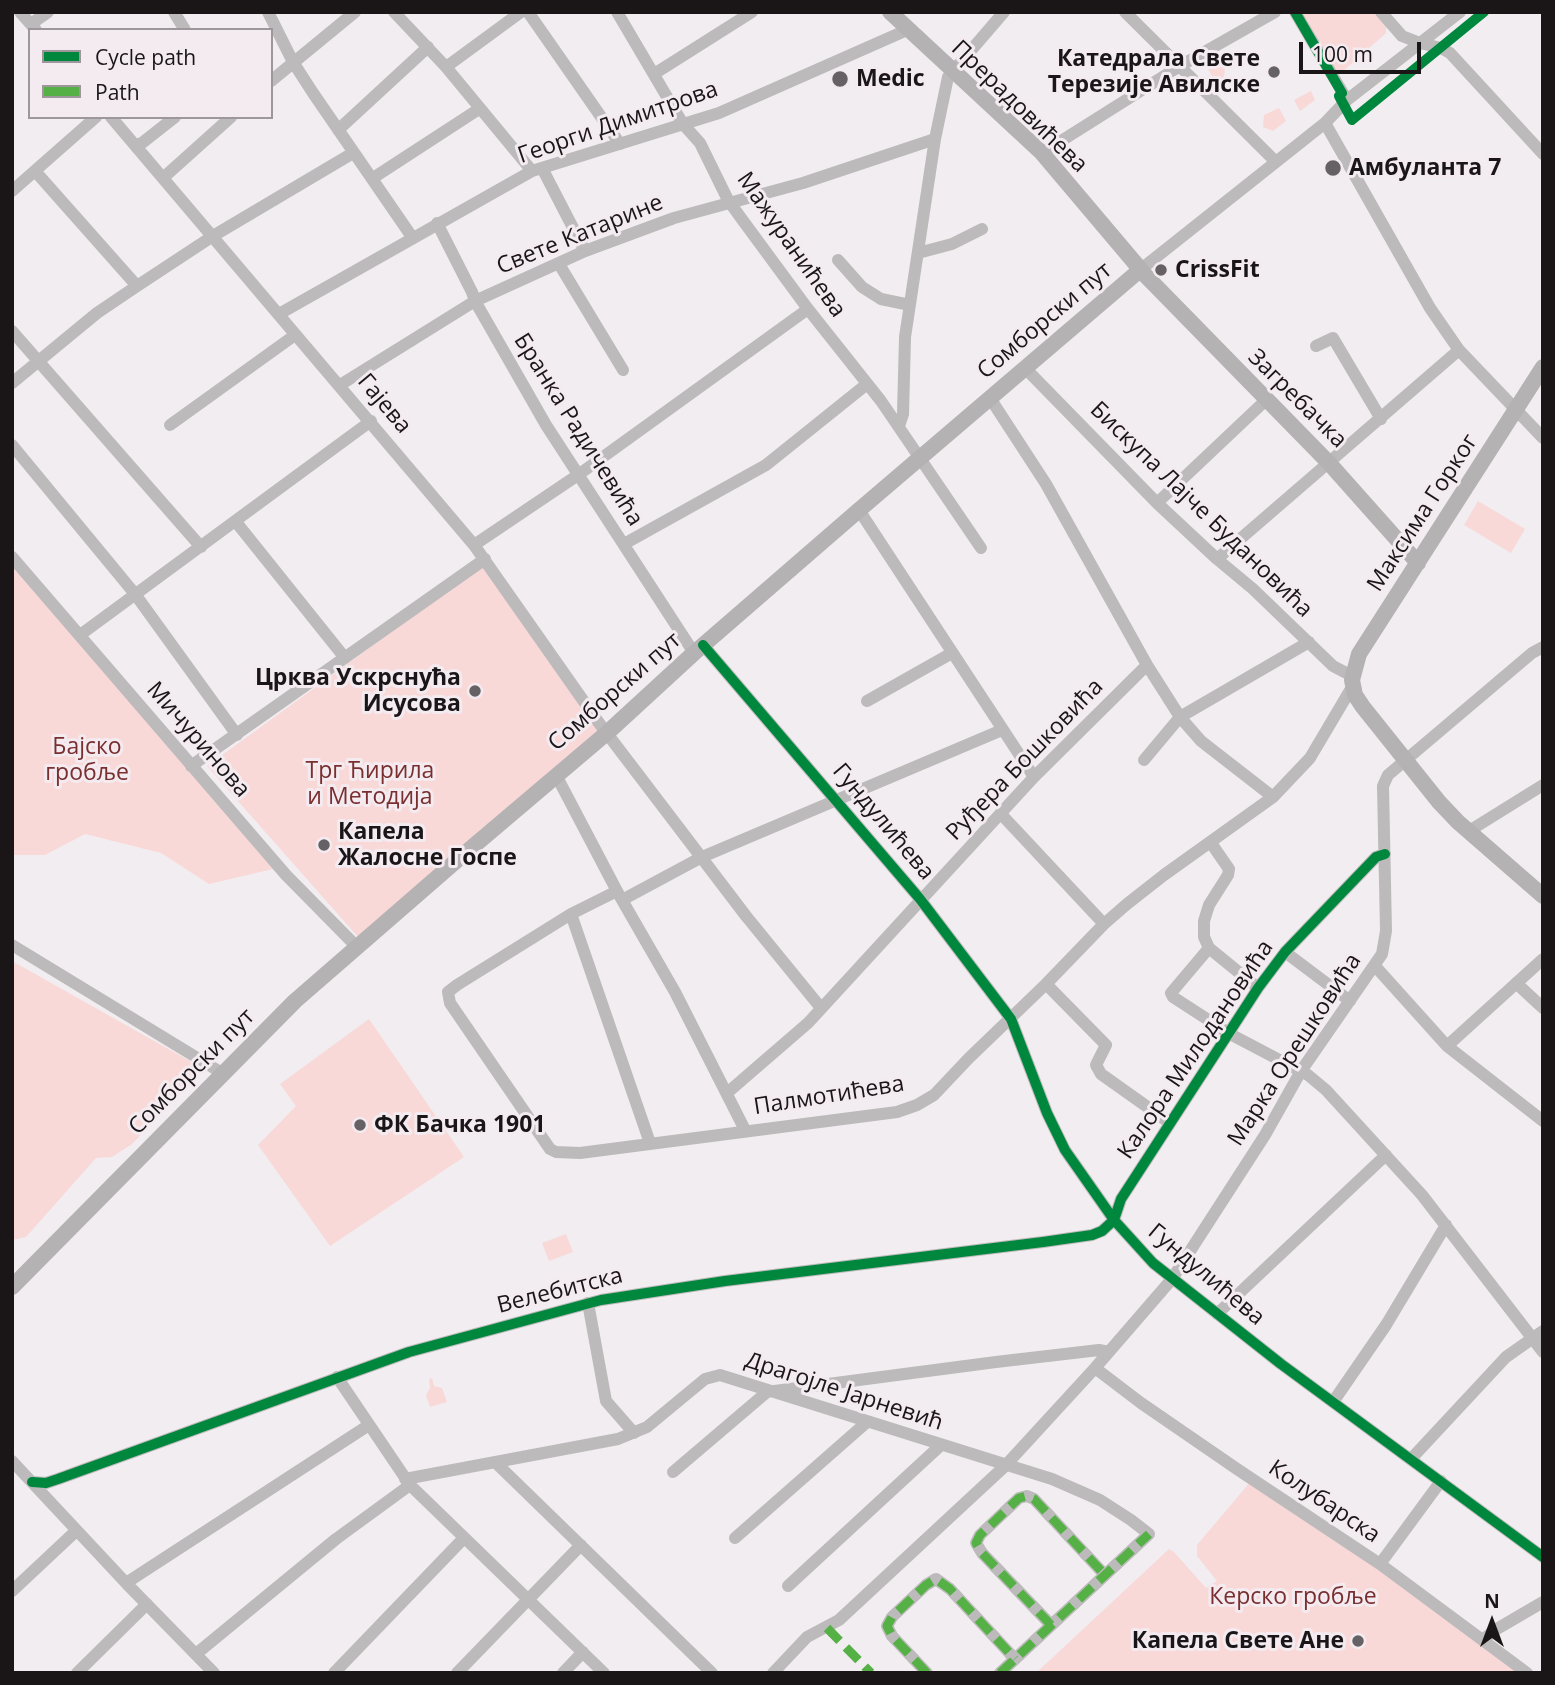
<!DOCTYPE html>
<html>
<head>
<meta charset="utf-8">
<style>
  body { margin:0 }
  #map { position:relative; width:1555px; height:1685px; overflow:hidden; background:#f2edf0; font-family:"Open Sans",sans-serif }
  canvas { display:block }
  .frame { position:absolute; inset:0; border:14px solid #1a1618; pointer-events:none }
  .legend { position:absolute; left:28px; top:28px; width:245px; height:91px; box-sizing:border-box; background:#f4ebf0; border:2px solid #9d969a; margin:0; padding:9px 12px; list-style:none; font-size:21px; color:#1a1618 }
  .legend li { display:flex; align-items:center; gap:14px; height:35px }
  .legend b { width:35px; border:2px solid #9d969a }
  .north { position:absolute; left:1457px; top:1587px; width:70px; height:70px; -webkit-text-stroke:5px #f4ebf0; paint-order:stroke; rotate:0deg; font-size:19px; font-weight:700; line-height:28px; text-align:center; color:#1a1618 }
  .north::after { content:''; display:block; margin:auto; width:24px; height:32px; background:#1a1618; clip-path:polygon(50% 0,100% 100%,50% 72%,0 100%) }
  .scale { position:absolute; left:1299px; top:42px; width:122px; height:32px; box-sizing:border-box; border:4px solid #1a1618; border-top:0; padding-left:9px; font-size:21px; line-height:24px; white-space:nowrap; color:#1a1618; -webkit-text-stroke:5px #f4ebf0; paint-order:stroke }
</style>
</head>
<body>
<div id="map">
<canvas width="1555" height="1685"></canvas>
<div class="frame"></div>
<ul class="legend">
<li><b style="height:9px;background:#00873e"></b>Cycle path</li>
<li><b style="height:9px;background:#55b145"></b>Path</li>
</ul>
<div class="north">N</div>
<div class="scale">100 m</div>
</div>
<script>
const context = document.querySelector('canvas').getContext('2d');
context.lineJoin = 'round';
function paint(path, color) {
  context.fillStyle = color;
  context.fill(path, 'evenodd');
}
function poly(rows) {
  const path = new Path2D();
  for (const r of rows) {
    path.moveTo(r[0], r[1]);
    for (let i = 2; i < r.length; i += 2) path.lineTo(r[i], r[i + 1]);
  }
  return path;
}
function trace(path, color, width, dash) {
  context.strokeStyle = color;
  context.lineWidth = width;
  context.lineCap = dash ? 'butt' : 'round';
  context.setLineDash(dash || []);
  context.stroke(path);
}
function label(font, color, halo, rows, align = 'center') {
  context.font = font + ' "Open Sans",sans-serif';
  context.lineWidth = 6;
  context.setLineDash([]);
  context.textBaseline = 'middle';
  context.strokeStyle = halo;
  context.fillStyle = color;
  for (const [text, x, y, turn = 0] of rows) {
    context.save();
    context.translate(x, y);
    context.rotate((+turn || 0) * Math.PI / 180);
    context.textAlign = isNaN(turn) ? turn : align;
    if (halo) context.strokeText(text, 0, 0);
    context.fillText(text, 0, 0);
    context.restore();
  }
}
const green = poly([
  [1300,12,1376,12,1386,26,1386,33,1339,75],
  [1211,67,1225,67,1223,87,1212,76,1208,69],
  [1311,91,1315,100,1300,111,1294,100],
  [1279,108,1286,121,1273,131,1263,127,1264,115],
  [1478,501,1525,529,1511,553,1464,525],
  [12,559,273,869,209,884,161,853,85,834,45,855,12,855],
  [485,564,602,730,359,938,207,766],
  [12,961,204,1069,132,1144,112,1157,96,1158,26,1237,12,1240],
  [369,1019,464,1157,330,1246,258,1145,296,1106,280,1084],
  [566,1234,573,1252,549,1261,542,1243],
  [432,1378,434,1386,442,1388,447,1402,430,1407,426,1395,430,1388,429,1379],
  [1251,1481,1529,1673,1036,1673,1169,1549,1174,1552,1206,1588,1217,1581,1197,1556,1197,1545]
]);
const minor = poly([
  [20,12,36,30],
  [174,12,185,30],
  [268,12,293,62,313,93,412,237],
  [394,12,446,67,532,171],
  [528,12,620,144],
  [617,12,683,124,700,143,728,200,741,218,808,309,881,401,981,548],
  [1125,12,1276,162],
  [1295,12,1347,100],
  [1381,12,1402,36,1420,43,1441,48,1450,53,1543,154],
  [31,24,48,12],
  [446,67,521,12],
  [654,74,752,12],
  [271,81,355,12],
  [111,117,474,545,599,723,746,916,821,1008],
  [1325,123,1430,308,1459,350,1543,438],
  [338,130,428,47],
  [136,145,142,143,175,117],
  [1042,153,1180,66,1275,12],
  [542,168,585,251],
  [35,171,137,286],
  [163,178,231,117],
  [373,178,479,109],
  [12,191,96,117],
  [437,223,472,292,475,301,546,425,694,653],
  [918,253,952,244,982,229],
  [838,260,862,287,881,299,910,305],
  [559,264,623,370],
  [1140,270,1325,123,1347,100,1460,12],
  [279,314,532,171,719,113,907,30],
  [12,331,201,547],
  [1316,346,1333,338,1381,419],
  [1025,368,1157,503,1217,559,1253,589,1333,666,1352,676],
  [12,383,97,313,137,286,213,236,353,153],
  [340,385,475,301,585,251,674,218,803,183,935,139],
  [990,398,1046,484,1147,665,1180,717,1201,741,1273,797],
  [170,425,295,335],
  [899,426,903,414,905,337,935,139,948,77,1004,12],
  [12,445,135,594,237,735],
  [1157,503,1266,400],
  [859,510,1034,777],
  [236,522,345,658],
  [624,544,766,465,867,384],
  [474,545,578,475,808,309],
  [12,557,286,875,356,946],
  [1217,559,1459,350],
  [80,635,371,421],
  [703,645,920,899,1011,1019,1047,1113,1065,1150,1114,1220,1153,1263,1281,1364,1543,1557],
  [867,701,952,653],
  [1144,760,1180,717,1309,642],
  [191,766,485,559],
  [556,775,618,893,675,992,745,1130],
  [1001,814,1104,924],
  [1469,831,1543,785],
  [1211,843,1229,869,1228,875,1209,905,1204,921,1204,937,1209,948,1258,988],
  [617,891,571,914,457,985,448,992,450,1003,550,1149,556,1152,580,1153,897,1112,917,1105,934,1095,969,1058,1046,984,1104,924,1127,904,1164,875,1273,797,1310,758,1352,687],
  [622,900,702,857,1002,730],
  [571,914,650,1143],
  [12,945,222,1073],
  [1209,948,1171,993,1173,997,1230,1034,1308,1075,1326,1090,1422,1195,1543,1352],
  [1285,952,1350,1001],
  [1375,966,1447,1046,1543,1121],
  [1516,983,1543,1008],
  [1046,984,1106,1045,1096,1065,1101,1074,1170,1123],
  [1447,1046,1543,959],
  [727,1093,808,1023,1034,777,1147,665],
  [588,1303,606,1401,634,1433],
  [1217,1314,1386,1155],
  [1095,1368,1141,1403,1237,1469,1380,1564,1527,1673],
  [337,1377,410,1485,604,1673],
  [1333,1402,1386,1325,1446,1225],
  [1411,1459,1506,1357,1543,1331],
  [12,1461,126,1583,214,1673],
  [495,1462,712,1673],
  [673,1472,767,1392,996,1362,1099,1350,1109,1352],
  [405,1479,618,1439,647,1427,705,1379,720,1375,1052,1479,1100,1500,1131,1520,1149,1534,1000,1673],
  [32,1482,46,1483,58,1479,409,1352,601,1300,725,1281,1043,1242,1092,1235,1102,1231,1114,1220,1121,1199,1258,988,1285,952,1376,857,1385,854],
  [735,1538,867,1422],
  [1380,1564,1441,1481],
  [126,1583,369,1425],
  [788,1586,941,1445],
  [12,1591,76,1531],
  [1051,1625,982,1553,976,1543,980,1535,1019,1498,1027,1496,1034,1499,1104,1574],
  [1484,1639,1495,1630,1543,1602],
  [196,1654,336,1539,410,1485],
  [77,1673,147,1604],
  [334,1673,464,1538],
  [457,1673,581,1545],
  [563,1673,583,1652],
  [773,1673,807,1637,839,1620,1005,1466,1095,1368,1172,1279,1265,1135,1301,1071,1382,954,1386,931,1383,786,1388,775,1532,653,1543,647],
  [927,1673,892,1636,887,1626,892,1617,926,1585,936,1579,950,1589,1015,1659]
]);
const major = poly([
  [890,12,1042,153,1146,276,1329,463,1418,563],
  [1543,367,1359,654,1352,680,1355,695,1363,707,1439,802,1458,822,1543,896],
  [12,1287,295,1001,463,855,608,732,694,653,859,510,1140,270]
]);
const quiet = poly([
  [1051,1625,982,1553,976,1543,980,1535,1019,1498,1027,1496,1034,1499,1104,1574],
  [827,1628,871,1673],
  [927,1673,892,1636,887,1626,892,1617,926,1585,936,1579,950,1589,1015,1659],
  [1000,1673,1149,1534]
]);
const cycleway = poly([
  [1295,12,1342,93,1339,96,1352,120,1484,12],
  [703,645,920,899,1011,1019,1047,1113,1065,1150,1114,1220,1153,1263,1281,1364,1543,1557],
  [32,1482,46,1483,58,1479,409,1352,601,1300,725,1281,1043,1242,1092,1235,1102,1231,1114,1220,1121,1199,1258,988,1285,952,1376,857,1385,854]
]);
const markers = [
  [1274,72,7,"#666164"],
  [840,79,9,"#666164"],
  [1333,168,9,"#666164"],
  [1161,270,7,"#666164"],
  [475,691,7,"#666164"],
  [324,845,7,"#666164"],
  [360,1125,7,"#666164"],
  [1358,1641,7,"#666164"]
];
const poiNames = [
  ["Катедрала Свете",1260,59,"right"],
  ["Терезије Авилске",1260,85,"right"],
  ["Medic",856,79],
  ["Амбуланта 7",1349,168],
  ["CrissFit",1175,270],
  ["Црква Ускрснућа",461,678,"right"],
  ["Исусова",461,704,"right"],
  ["Капела",338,832],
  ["Жалосне Госпе",338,858],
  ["ФК Бачка 1901",374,1125],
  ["Капела Свете Ане",1344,1641,"right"]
];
const streetNames = [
  ["Прерадовићева",1019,107,44],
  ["Георги Димитрова",618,123,-19],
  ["Свете Катарине",580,235,-22],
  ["Мажуранићева",791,245,55],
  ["Сомборски пут",1045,321,-40],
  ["Загребачка",1297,399,45],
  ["Гајева",384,404,50],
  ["Бранка Радичевића",578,430,58],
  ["Бискупа Лајче Будановића",1201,510,44],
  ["Максима Горког",1423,513,-57],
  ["Сомборски пут",615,692,-41],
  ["Мичуринова",198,740,49],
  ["Руђера Бошковића",1025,760,-46],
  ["Гундулићева",883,822,50],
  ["Калора Милодановића",1196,1050,-56],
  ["Марка Орешковића",1295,1050,-57],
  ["Сомборски пут",192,1072,-45],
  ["Палмотићева",829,1096,-9],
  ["Гундулићева",1206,1275,40],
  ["Велебитска",560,1291,-14],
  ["Драгојле Јарневић",844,1392,18],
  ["Колубарска",1324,1502,34]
];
const parkNames = [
  ["Бајско",87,747],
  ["гробље",87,773],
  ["Трг Ћирила",370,771],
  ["и Методија",370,797],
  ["Керско гробље",1293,1597]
];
paint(green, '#f8d9d8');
trace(minor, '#bcbabb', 12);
trace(major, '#b5b2b4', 16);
trace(quiet, '#55b145', 9, [18, 9]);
trace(cycleway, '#00873e', 10);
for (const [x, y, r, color] of markers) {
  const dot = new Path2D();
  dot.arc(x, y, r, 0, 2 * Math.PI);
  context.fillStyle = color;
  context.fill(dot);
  trace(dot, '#f4ebf0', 2.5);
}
label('bold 23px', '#1a1618', '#f4ebf0', poiNames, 'left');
label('23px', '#1a1618', '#f4ebf0', streetNames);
label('23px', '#792f2f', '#f4ebf0', parkNames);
</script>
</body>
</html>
